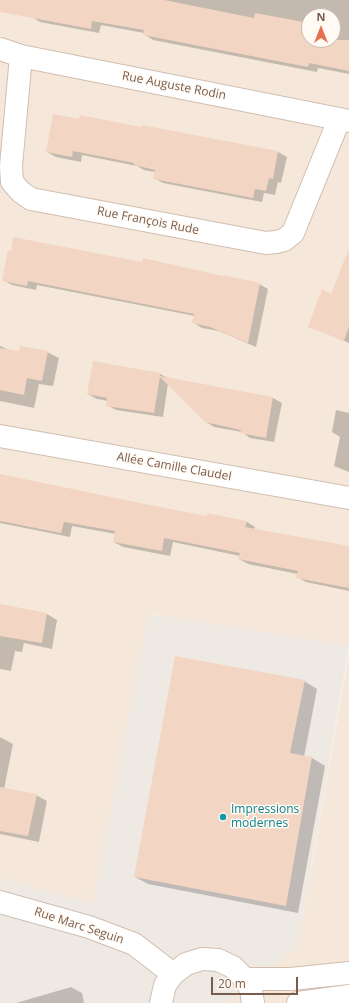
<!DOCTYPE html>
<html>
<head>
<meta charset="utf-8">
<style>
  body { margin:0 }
  #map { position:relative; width:349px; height:1003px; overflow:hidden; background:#fdf6ec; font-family:"Open Sans",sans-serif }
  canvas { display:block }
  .north { position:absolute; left:301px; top:8px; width:40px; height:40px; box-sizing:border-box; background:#fffaf3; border:1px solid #cabbb1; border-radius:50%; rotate:0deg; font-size:11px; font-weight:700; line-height:16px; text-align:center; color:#7a5c4d }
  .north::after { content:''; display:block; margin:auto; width:14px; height:18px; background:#e76f51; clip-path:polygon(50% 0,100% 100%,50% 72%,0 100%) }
  .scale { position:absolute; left:211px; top:977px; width:87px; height:18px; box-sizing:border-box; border:2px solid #7a5c4d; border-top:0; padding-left:5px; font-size:12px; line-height:14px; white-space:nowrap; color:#7a5c4d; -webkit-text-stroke:3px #fffaf3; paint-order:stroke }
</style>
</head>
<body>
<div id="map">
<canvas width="349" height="1003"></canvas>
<div class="north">N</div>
<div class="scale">20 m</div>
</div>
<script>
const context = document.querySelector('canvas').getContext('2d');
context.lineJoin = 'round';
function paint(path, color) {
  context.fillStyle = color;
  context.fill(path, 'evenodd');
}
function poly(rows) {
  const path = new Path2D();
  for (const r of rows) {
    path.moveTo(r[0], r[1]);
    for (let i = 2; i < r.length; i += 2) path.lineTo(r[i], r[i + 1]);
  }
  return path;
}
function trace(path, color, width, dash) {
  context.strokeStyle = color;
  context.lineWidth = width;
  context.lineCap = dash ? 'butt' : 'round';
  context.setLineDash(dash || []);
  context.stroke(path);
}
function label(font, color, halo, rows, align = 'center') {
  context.font = font + ' "Open Sans",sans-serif';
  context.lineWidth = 3;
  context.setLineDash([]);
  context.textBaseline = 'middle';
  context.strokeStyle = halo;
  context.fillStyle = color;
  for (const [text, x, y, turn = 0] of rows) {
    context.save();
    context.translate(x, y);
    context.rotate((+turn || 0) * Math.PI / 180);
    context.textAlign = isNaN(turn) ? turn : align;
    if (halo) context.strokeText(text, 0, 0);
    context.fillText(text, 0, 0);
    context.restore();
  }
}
const residential = poly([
  [0,0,349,0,349,646,149,614,93,905,0,878],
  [309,16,333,16,333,40,309,40],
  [349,651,349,1003,227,1003,298,946]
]);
const industrial = poly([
  [148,614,349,646,298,946,227,1003,0,1003,0,878,93,904]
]);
const shadow = poly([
  [0,0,349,0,349,74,318,68,317,72,153,40,144,34,144,33,101,25,99,33,40,22,32,17,0,10],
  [309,16,333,16,333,40,309,40],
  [142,126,278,152,287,157,281,183,278,182,275,195,264,193,262,202,163,183,154,178,155,172,144,170,137,166,82,155,81,162,56,157,47,152,142,128],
  [349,250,349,343,309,326,331,295],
  [143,263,259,284,268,289,256,347,219,331,202,328,194,323,195,316,37,285,36,290,12,285,3,280],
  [0,346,19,354,47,352,59,358,53,386,39,384,34,408,0,401],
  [94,363,160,374,168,378,273,398,282,403,274,442,250,438,242,432,214,427,205,421,168,384,163,417,116,410,107,405,108,401,97,399,88,394],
  [336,410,349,413,349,472,334,466,340,437,332,432],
  [0,482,207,517,247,522,255,527,254,530,349,547,349,591,306,582,297,577,298,574,248,564,239,559,240,556,173,542,170,556,123,547,114,542,116,534,72,526,70,537,0,523],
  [0,605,47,614,57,620,52,649,24,643,22,652,15,651,11,671,0,669],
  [304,681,317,689,304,757,312,758,325,766,298,913,148,884,135,877],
  [0,737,13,744,4,789,36,795,47,801,39,842,0,834],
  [71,987,82,993,84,1003,16,1003]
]);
const building = poly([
  [0,0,164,0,254,18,255,13,309,23,309,40,349,40,349,71,309,63,308,67,143,35,144,30,92,21,91,29,0,12],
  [53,114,79,119,80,115,141,127,142,125,278,151,273,179,269,178,266,191,255,189,253,198,153,179,155,170,134,165,134,163,73,151,72,157,46,152],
  [13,237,142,262,143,258,223,276,223,275,260,283,248,343,210,327,192,323,194,314,28,281,27,286,2,281,8,250,11,251],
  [348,251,349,252,349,326,344,341,308,327,322,289,331,294],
  [20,346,48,351,42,381,27,378,24,395,0,390,0,348,19,351],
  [93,361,160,373,160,376,273,397,266,438,240,433,241,430,205,422,160,377,154,413,106,406,107,398,87,394],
  [0,474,145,504,207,516,207,513,247,521,245,527,349,546,349,588,296,578,298,571,238,559,240,553,164,538,162,551,113,542,115,531,64,522,61,533,0,521],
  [0,604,47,613,42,643,0,636],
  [175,656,305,680,290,753,312,757,286,906,134,877],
  [0,787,37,794,28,836,0,831]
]);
const minor = poly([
  [0,49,21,56,349,121],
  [21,56,11,166,12,182,21,192,31,199,266,243,276,242,284,240,293,233,339,120],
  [0,436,349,498],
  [0,902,89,927,134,944,173,974],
  [245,979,291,979,349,973],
  [161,1003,165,985,173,974,186,964,202,959,218,960,233,967,245,979,251,990,253,1003],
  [298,1003,349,996]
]);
const markers = [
  [223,817,4,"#0f9aa8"]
];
const streetNames = [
  ["Rue Auguste Rodin",174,86,11],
  ["Rue François Rude",148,221,11],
  ["Allée Camille Claudel",174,467,10],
  ["Rue Marc Seguin",79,926,18]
];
const cultureNames = [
  ["Impressions",231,810],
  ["modernes",231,824]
];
paint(residential, '#f5e8da');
paint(industrial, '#efe9e4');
paint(shadow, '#0003');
paint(building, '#f3d5c3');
trace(minor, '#d1beb0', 24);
trace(minor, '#fff', 22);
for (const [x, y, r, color] of markers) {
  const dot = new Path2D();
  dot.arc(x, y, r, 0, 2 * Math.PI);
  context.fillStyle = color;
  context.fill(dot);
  trace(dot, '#fffaf3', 1.5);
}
label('12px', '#7a5c4d', '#fffaf3', streetNames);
label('12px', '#0d838f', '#fffaf3', cultureNames, 'left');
</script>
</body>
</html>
